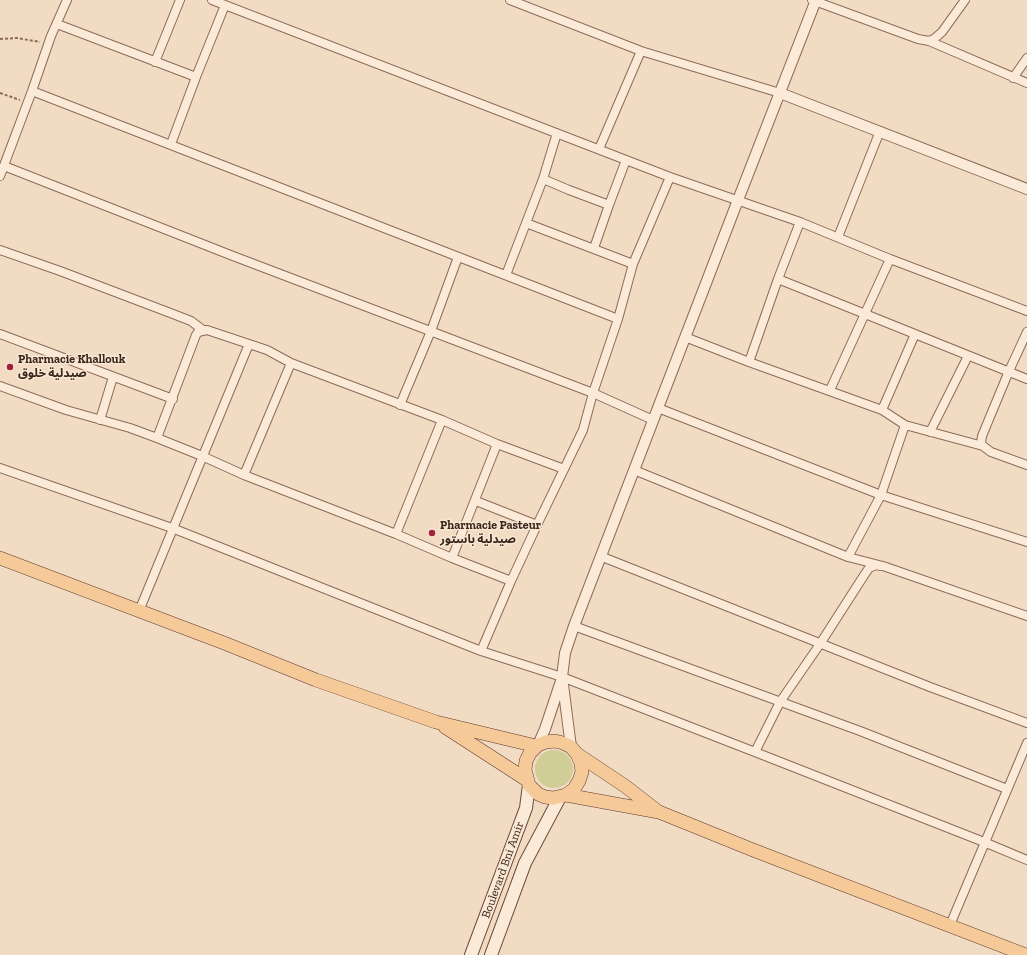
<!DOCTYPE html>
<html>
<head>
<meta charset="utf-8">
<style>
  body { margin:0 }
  canvas { display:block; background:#f1dbc3 }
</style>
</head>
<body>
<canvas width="1027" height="955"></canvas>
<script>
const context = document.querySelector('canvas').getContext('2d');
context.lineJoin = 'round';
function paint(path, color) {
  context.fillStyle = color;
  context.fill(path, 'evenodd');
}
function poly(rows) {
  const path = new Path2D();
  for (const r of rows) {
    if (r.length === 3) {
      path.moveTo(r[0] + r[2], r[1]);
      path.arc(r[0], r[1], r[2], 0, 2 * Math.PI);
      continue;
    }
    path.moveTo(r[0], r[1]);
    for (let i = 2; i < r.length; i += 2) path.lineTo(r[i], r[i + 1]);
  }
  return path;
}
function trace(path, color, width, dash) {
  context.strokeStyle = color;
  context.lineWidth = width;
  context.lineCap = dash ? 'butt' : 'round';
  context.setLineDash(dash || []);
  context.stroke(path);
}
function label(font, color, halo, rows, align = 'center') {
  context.font = font + ' "Zilla Slab","Noto Sans Arabic",serif';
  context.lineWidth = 3;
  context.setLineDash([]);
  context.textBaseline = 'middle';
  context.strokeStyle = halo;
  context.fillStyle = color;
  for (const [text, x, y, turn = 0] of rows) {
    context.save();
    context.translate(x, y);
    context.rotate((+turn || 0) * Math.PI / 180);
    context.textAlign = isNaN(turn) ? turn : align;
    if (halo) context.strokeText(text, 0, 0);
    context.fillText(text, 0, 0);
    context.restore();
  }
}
const green = poly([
  [554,769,19]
]);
const path = poly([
  [0,39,17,38,40,42],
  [0,93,20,100]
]);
const minor = poly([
  [212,0,670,177,800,222,890,259,1027,311],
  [510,0,641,51,780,93],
  [812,0,918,39,929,41,1027,83],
  [57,24,196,77,225,5],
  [929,41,934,39,942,32,965,0],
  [155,62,180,0],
  [1013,78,1027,58],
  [32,91,51,36,67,0],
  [171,144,196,77],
  [599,149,641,51],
  [4,166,233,256,593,393,653,420],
  [0,176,32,91,618,319],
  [543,179,557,133],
  [526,223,633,264],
  [838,237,880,131],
  [594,248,609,205],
  [0,250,60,271,173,314,191,321,203,330],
  [506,275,543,179,569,190,609,205,626,160],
  [778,279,1027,379],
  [0,334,173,399],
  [685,337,749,362,882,410,905,425,983,446,991,452,1027,465],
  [749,362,778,279,800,222],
  [0,386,66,410,130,428,157,438,202,456,244,475,396,534,452,558,511,581,481,651],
  [830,390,890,259],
  [400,405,431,331,458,257],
  [658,408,881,495,1027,542],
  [882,410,915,334],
  [100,420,113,377],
  [930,432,968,356],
  [157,438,196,335,198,332,207,330,249,344],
  [983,446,981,443,982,436,1009,371,1027,332],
  [0,468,172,528,481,651,562,677,755,752,984,842,1027,860],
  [634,470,848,557,883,566,1027,616],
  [244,475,291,363],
  [476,501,537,525],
  [396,534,442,420],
  [600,556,930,687,1027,723],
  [848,557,881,495,905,425],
  [452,558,497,444],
  [511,581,537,525,583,430,593,393,618,319,633,264,670,177],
  [139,611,249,344,267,350,291,363,442,420,497,444,564,469],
  [574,626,860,731,1007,789],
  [755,752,780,702,820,644,861,580,869,568,876,565,880,566],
  [950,925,1027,743]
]);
const tertiary = poly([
  [780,93,1027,189],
  [538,745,545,729,561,681],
  [571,747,562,677,565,653,574,626,738,200,816,0]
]);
const secondary = poly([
  [471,955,526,808,529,785],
  [491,955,525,863,560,797]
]);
const primary = poly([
  [0,558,224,643,316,680,436,722,536,746],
  [445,727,527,780],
  [577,754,581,763,582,772,579,781,574,789,566,795,553,798,545,797,538,794,529,785,525,770,526,761,530,753,538,745,546,742,555,741,563,743,571,747,577,754,625,786,656,810],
  [566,795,659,812,753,850,1026,955]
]);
const markers = [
  [10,367,4,"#9f243b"],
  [432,533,4,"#9f243b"]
];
const poiNames = [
  ["Pharmacie Khallouk",18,360],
  ["صيدلية خلوق",18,374],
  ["Pharmacie Pasteur",440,526],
  ["صيدلية باستور",440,540]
];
const streetNames = [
  ["Boulevard Bni Amir",503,870,-70]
];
paint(green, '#d0cd96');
trace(minor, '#8c6b58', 10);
trace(tertiary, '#8c6b58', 12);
trace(secondary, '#6e4c3b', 14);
trace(primary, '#5a3a2d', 14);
trace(path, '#8c6b58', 2, [3, 2]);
trace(minor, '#fbead7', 8);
trace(tertiary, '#fbead7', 10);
trace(secondary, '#fbead7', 12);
trace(primary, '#f6c999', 13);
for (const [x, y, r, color] of markers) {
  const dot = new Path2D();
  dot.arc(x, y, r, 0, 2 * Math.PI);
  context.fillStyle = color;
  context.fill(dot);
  trace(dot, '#f8e7d3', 1.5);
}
label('bold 12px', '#3b271d', '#f8e7d3', poiNames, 'left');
label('12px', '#3b271d', '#f8e7d3', streetNames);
</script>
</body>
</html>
